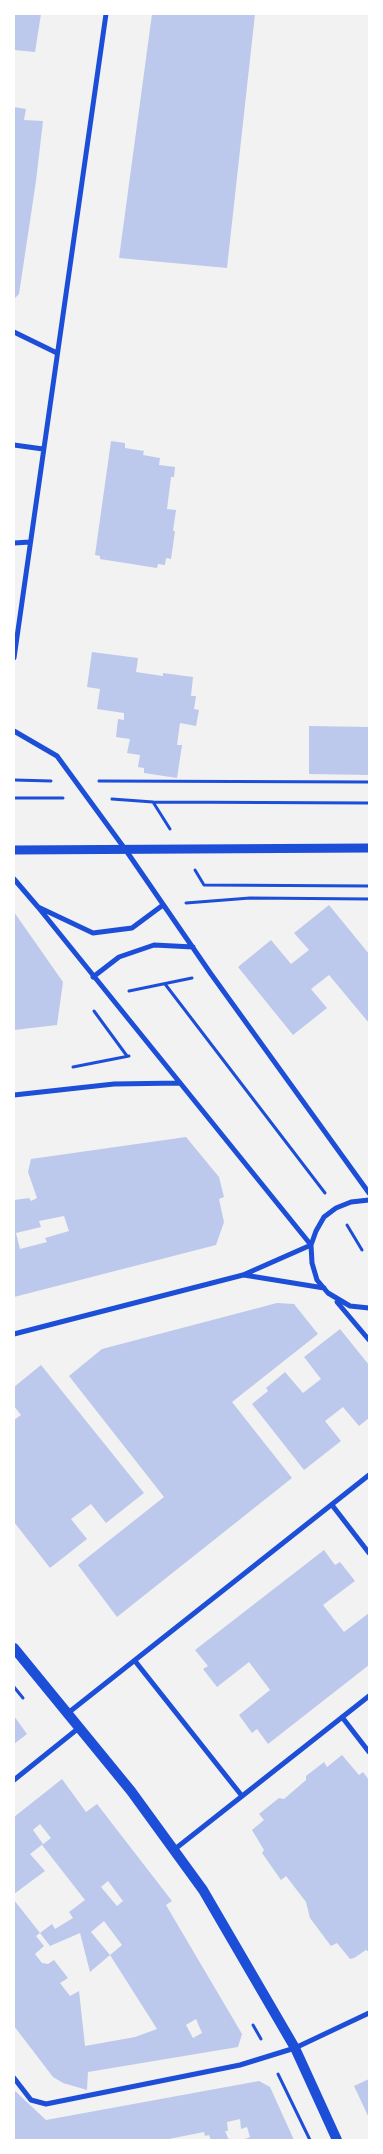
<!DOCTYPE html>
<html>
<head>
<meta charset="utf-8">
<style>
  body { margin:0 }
  #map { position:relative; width:383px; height:2154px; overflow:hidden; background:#f2f2f2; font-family:Ubuntu,sans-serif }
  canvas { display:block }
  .frame { position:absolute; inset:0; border:15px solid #fff; pointer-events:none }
</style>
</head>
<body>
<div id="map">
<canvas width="383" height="2154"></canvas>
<div class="frame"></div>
</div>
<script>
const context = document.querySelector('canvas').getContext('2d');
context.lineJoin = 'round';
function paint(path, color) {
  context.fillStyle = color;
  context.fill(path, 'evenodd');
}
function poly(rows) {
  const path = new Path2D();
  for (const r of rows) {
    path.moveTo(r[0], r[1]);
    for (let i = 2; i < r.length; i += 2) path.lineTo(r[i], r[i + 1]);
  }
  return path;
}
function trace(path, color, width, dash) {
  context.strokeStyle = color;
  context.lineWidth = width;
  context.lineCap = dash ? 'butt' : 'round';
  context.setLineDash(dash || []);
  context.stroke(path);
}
const building = poly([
  [14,14,41,14,35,52,14,50],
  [152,14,255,14,227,268,119,258],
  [14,107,26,109,24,120,43,121,36,181,19,294,14,299],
  [111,441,125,443,125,448,144,451,143,455,160,458,159,465,175,467,174,477,171,477,167,509,176,510,173,531,175,531,171,559,166,558,165,565,158,564,157,568,100,559,100,556,95,555],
  [92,652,138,658,136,672,163,676,163,673,193,677,191,696,196,696,194,709,199,710,196,726,180,723,177,745,182,745,177,778,144,773,144,768,138,767,140,755,127,753,130,739,116,737,118,719,124,720,124,713,97,709,100,689,87,687],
  [309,726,369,727,369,775,309,774],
  [329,905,369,954,369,1023,329,975,311,989,327,1008,293,1035,238,967,271,940,291,964,309,950,294,933],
  [14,912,63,982,57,1025,14,1030],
  [186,1137,219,1177,224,1197,219,1199,224,1222,216,1245,14,1297,14,1200,29,1198,31,1201,37,1198,28,1172,31,1159],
  [64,1216,69,1231,45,1238,47,1242,20,1249,16,1233,41,1227,39,1221],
  [277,1303,294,1304,318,1334,232,1402,292,1478,117,1617,78,1565,164,1497,69,1376,102,1349],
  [340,1329,369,1365,369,1418,359,1426,343,1407,325,1421,341,1441,304,1470,252,1404,268,1391,266,1388,285,1372,303,1393,321,1379,304,1357],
  [41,1365,144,1493,106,1523,91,1504,71,1519,87,1539,50,1568,14,1522,14,1420,21,1415,14,1406,14,1387],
  [324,1550,335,1565,340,1562,355,1581,323,1605,344,1632,369,1613,369,1665,268,1744,257,1729,252,1733,239,1715,270,1690,249,1662,217,1687,203,1669,208,1666,195,1650],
  [14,1716,27,1734,14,1744],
  [342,1755,359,1775,363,1772,369,1780,369,1952,366,1950,354,1958,350,1959,337,1943,331,1946,310,1918,306,1902,286,1876,281,1880,262,1853,264,1850,252,1830,264,1820,259,1814,279,1798,284,1799,306,1780,306,1776,324,1762,327,1767],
  [62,1779,86,1812,97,1804,172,1901,166,1905,242,2034,238,2047,88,2072,87,2090,63,2083,53,2077,14,2026,14,1900,40,1933,52,1924,55,1929,73,1918,69,1912,85,1900,42,1845,51,1838,40,1824,33,1830,43,1844,30,1854,45,1871,14,1894,14,1817],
  [108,1881,123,1901,117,1906,101,1887],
  [104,1921,122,1945,110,1955,157,2029,135,2037,85,2046,79,1991,70,1996,60,1983,68,1978,54,1960,48,1964,42,1963,35,1954,44,1946,36,1936,40,1933,50,1946,80,1933,90,1972,110,1955,91,1932],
  [196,2019,202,2033,193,2038,186,2025],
  [369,2079,369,2118,354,2086],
  [259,2081,270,2087,294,2140,242,2140,250,2137,247,2127,241,2129,240,2119,227,2122,228,2131,225,2131,229,2140,211,2140,209,2135,205,2136,204,2132,164,2140,14,2140,14,2090,46,2120]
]);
const path = poly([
  [14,780,51,781],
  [99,781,369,782],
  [14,798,63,798],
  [112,799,153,802,369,803],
  [153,802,170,829],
  [195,870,204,885,369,886],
  [186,903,250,898,369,899],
  [165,984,325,1193],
  [129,991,192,978],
  [94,1011,127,1056],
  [73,1067,129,1056],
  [347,1225,362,1250],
  [14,1687,23,1698],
  [253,2025,261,2039],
  [278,2074,310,2140]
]);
const minor = poly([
  [14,332,57,353],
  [14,445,43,449],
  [14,543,30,542],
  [14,658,106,14],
  [14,731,57,756,125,849,211,974,369,1193],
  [14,879,38,907,93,933,132,928,163,905],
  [38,907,311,1245],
  [93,977,119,957,154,945,193,947],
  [14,1095,114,1084,180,1083],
  [369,1200,351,1202,336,1208,324,1217,316,1231,311,1245,312,1263,317,1280,328,1293,350,1306,369,1308],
  [244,1275,324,1288],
  [337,1302,369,1340],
  [14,1334,243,1275,311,1245],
  [332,1505,369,1553],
  [135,1661,242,1796],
  [68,1713,369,1475],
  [342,1717,369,1752],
  [14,1780,80,1727],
  [175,1849,369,1696],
  [14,2078,31,2100,46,2104,240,2065,295,2048,369,2013]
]);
const tertiary = poly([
  [14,850,369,848]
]);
const secondary = poly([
  [14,1648,131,1791,203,1890,295,2048,337,2140]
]);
paint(building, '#bdc9ec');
trace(path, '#1d4ed8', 3);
trace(minor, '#1d4ed8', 5);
trace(tertiary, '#1d4ed8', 9);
trace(secondary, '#1d4ed8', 10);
</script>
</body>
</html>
